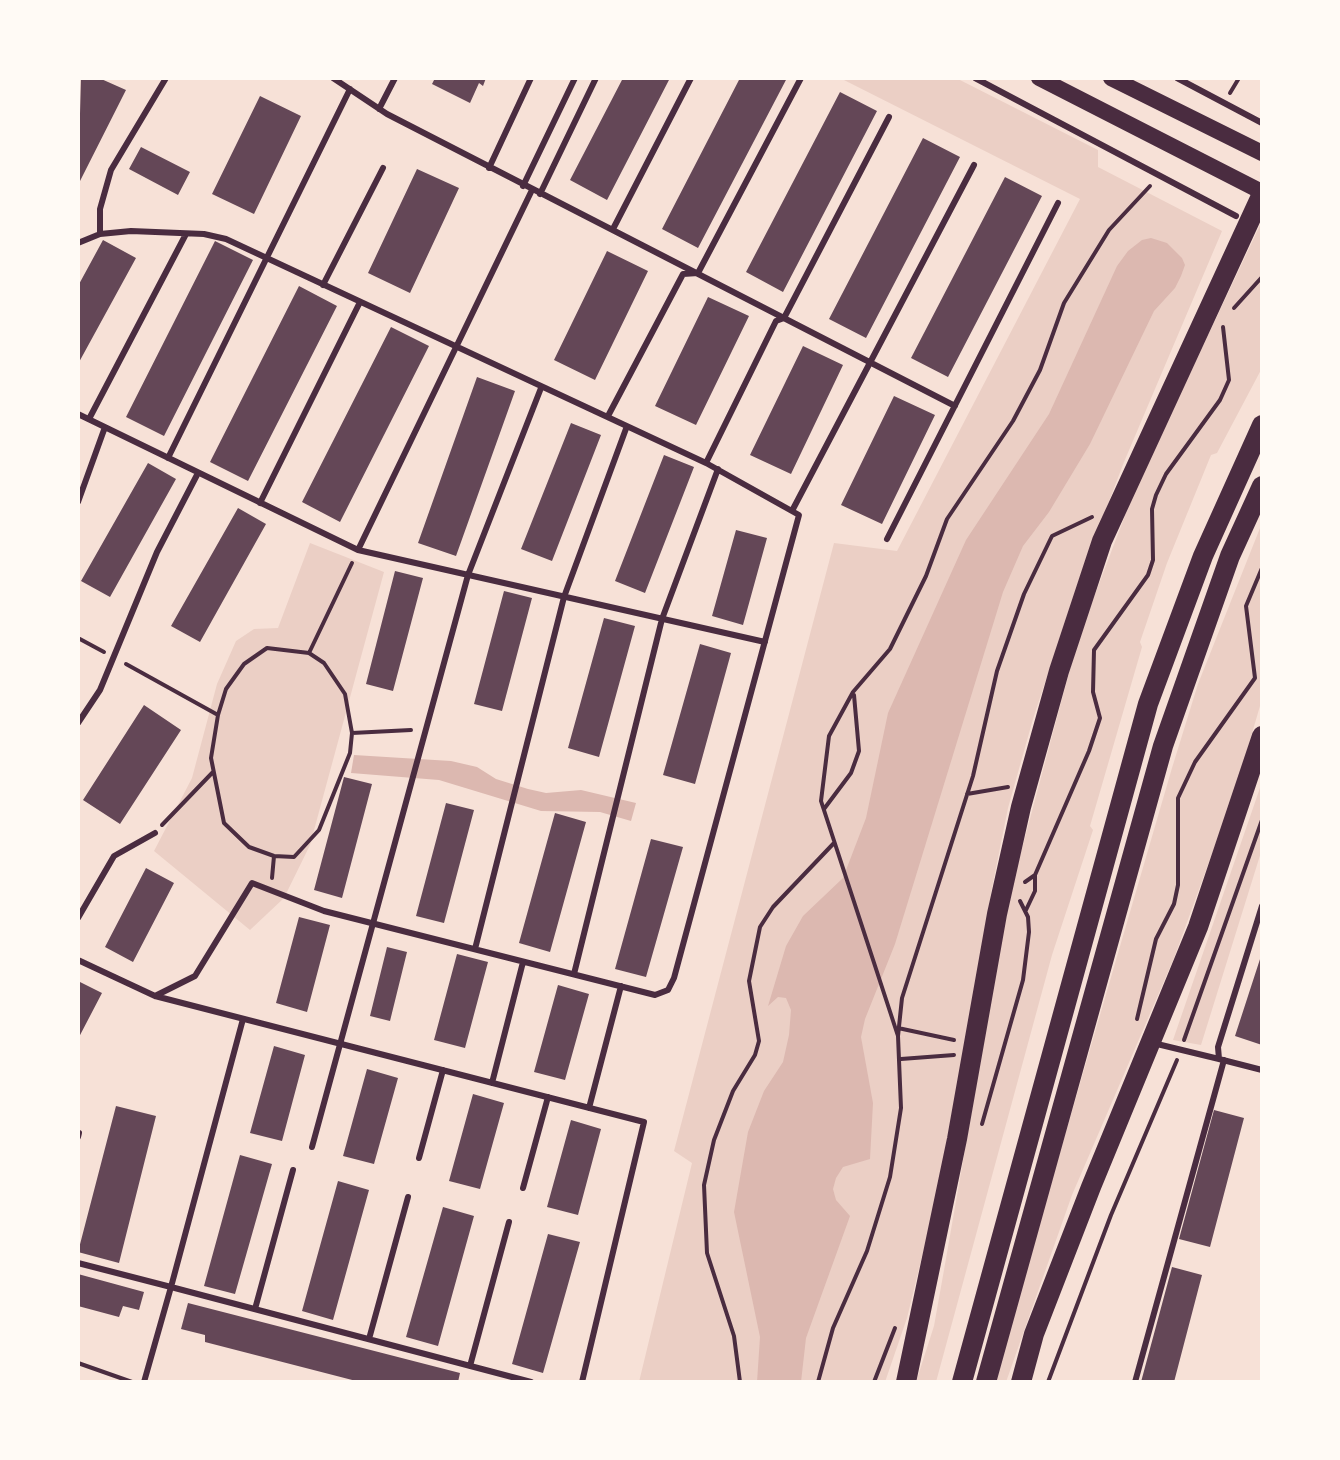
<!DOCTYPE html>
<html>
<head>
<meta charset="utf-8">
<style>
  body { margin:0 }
  #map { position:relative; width:1340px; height:1460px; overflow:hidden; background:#f7e1d7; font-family:Commissioner,sans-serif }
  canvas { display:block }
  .frame { position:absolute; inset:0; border:80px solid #fffaf5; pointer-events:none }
</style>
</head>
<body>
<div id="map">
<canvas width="1340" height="1460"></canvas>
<div class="frame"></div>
</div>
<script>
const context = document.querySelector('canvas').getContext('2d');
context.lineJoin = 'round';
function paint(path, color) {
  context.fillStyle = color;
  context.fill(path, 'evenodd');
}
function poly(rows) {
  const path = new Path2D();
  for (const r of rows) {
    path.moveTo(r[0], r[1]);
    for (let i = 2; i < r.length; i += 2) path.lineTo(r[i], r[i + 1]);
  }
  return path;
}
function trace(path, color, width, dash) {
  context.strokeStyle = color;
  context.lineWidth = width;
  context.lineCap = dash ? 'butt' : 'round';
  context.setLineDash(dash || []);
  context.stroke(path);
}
const green = poly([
  [840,78,956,78,1098,150,1098,167,1222,231,1124,462,1077,585,1033,719,1008,808,991,893,951,1137,907,1318,885,1382,639,1382,692,1163,674,1151,834,543,897,551,1080,199],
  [1262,221,1262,368,1217,453,1211,455,1167,563,1140,642,1142,647,1090,826,1093,830,1052,955,936,1382,916,1382,934,1326,944,1270,1009,897,1078,639,1134,492],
  [1262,523,1262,699,1237,785,1174,958,1072,1195,1006,1382,993,1382,1172,768,1198,684],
  [310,543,384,572,310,845,284,898,250,930,154,851,192,778,217,684,236,641,254,629,278,628],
  [1262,782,1262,849,1201,1045,1173,1040]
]);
const water = poly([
  [1151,238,1167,243,1182,258,1185,265,1181,276,1175,288,1154,311,1090,444,1049,512,1023,546,1003,592,895,944,865,1019,861,1037,873,1103,870,1159,843,1167,836,1178,833,1189,836,1200,850,1216,806,1338,801,1382,757,1382,760,1337,734,1212,748,1132,764,1091,783,1062,789,1035,791,1010,786,998,778,997,768,1006,786,946,803,916,843,878,866,818,888,713,966,540,1049,414,1117,266,1128,251,1142,240],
  [354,755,451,761,477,767,496,779,528,789,546,793,581,790,636,803,631,821,600,812,541,811,439,780,351,773]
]);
const building = poly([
  [81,78,99,78,126,90,78,185],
  [435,78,486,78,483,86,479,83,470,103,432,84],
  [623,78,670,78,607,200,570,180],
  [740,78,787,78,698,248,662,229],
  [840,92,877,111,783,292,746,272],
  [260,96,301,116,254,214,212,194],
  [923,138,960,157,866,338,829,319],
  [141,147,190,172,178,195,129,169],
  [417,169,459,188,410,293,368,273],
  [1005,177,1042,196,948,377,911,358],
  [103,240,136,258,78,364,78,286],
  [215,241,253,260,164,436,126,417],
  [607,251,648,271,595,380,554,360],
  [299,286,337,306,248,481,210,462],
  [708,297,749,316,696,425,655,406],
  [391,327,429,346,340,522,302,502],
  [803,346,843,365,791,474,750,455],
  [477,377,515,391,456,556,418,543],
  [894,396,935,415,882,524,841,505],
  [571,423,601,435,552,561,521,549],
  [664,455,694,467,645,593,615,581],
  [148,463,176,479,110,597,81,581],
  [238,508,266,524,200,642,171,626],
  [736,530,767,538,743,625,712,616],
  [395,571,423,578,393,691,366,684],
  [504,591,532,598,502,711,474,704],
  [604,618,635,626,599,757,568,748],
  [700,644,731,653,695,784,663,775],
  [144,705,181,730,120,824,83,800],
  [344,777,372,784,342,898,314,890],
  [446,803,474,810,444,923,416,916],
  [555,813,586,822,550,952,519,943],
  [651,839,683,847,646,977,615,969],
  [146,868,174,883,133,962,105,947],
  [299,917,330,925,307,1012,276,1003],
  [387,947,407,952,390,1021,370,1016],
  [457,954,488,962,465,1048,434,1040],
  [1261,956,1262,956,1262,1045,1235,1036],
  [78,981,102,993,78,1039],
  [558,985,589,994,565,1080,534,1072],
  [274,1046,305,1055,282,1141,250,1133],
  [367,1069,398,1078,374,1164,343,1156],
  [473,1094,504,1103,480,1189,449,1181],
  [116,1106,156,1116,119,1263,78,1252],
  [1214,1110,1244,1118,1210,1247,1179,1239],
  [571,1120,601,1129,578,1215,547,1207],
  [240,1155,272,1164,235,1294,204,1286],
  [338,1181,369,1190,333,1320,302,1311],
  [443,1207,474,1216,438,1346,406,1337],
  [548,1234,580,1242,543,1373,512,1364],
  [1172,1267,1202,1275,1174,1382,1141,1382],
  [78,1274,144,1292,139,1310,123,1306,119,1317,78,1306],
  [188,1303,460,1373,458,1382,360,1382,205,1342,205,1335,181,1329]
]);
const path = poly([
  [1230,93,1239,78],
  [1234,308,1262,277],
  [78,638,104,652],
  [309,653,324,663,345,694,352,733,350,753,319,830,294,857,274,856,249,847,224,823,211,758,218,715,226,689,244,664,267,648,309,653,352,563],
  [126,664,218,715],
  [352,733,411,730],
  [967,794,1008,787],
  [824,809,851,773,859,751,854,695],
  [162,825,213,772],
  [272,878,274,856],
  [1025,882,1035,875,1089,751,1100,718,1093,692,1094,650,1148,575,1153,560,1152,509,1156,495,1166,474,1220,400,1229,380,1223,327],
  [1026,910,1035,891,1035,875],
  [1137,1019,1156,939,1174,904,1178,885,1178,798,1195,762,1255,678,1246,606,1262,568],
  [898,1028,954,1040],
  [898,1036,821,801,829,736,853,692,890,649,926,576,947,519,1013,421,1040,370,1064,303,1109,230,1150,186],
  [1184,1040,1262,820],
  [901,1059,954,1055],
  [982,1124,1023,980,1029,932,1028,917,1020,901],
  [78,1363,132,1382],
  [740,1382,734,1336,707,1253,704,1185,714,1140,733,1091,755,1055,759,1041,749,981,760,927,773,907,834,843],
  [818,1382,833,1328,867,1251,890,1177,901,1108,898,1036,902,998,973,776,997,671,1024,594,1052,536,1092,517],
  [874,1382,895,1328],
  [1048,1382,1111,1215,1177,1060]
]);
const service = poly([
  [333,78,387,114,955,406],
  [975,78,1236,216],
  [1177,78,1262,123],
  [379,109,395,78],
  [489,168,531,78],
  [523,186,575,78],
  [540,194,596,78],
  [613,229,691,78],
  [100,234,100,209,111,170,166,78],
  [78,243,100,234,131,231,204,234,226,239,706,463,799,515,674,978,668,990,655,995,324,911,252,883,195,976,155,996],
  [323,285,383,168],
  [78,414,358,550,765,642],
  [608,416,683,274,698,273,801,78],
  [89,419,186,234],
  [168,458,350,89],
  [706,463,776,321,784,318,889,117],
  [78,502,105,427],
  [260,503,360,302],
  [793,509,974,165],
  [887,539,1058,203],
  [358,550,532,190],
  [78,723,100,690,157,552,198,473],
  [1262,906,1218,1047,1219,1059,1262,1070],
  [78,918,114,856,155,833],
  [475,949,564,597,627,426],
  [78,960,155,996,644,1122,582,1382],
  [574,974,662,619,718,469],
  [243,1019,171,1287,531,1382],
  [1153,1043,1219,1059],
  [492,1083,523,962],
  [589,1108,621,986],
  [78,1137,79,1133],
  [312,1147,468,575,541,388],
  [419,1158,443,1070],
  [523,1188,548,1097],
  [78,1263,171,1287,144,1382],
  [255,1309,293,1170],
  [369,1339,408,1197],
  [470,1366,509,1222],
  [1135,1382,1224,1060]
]);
const secondary = poly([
  [1039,78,1262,192],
  [1111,78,1262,153]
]);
const primary = poly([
  [906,1382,957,1139,997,914,1021,807,1059,671,1102,541,1262,194],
  [962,1382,1148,704,1203,556,1262,425],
  [986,1382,1163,746,1230,556,1262,486],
  [1021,1382,1034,1334,1091,1187,1198,927,1262,736]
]);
paint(green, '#ebcfc5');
paint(water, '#dcb8b0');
paint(building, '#644757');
trace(path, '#4a2c40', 4);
trace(service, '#4a2c40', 6);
trace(secondary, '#4a2c40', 16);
trace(primary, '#4a2c40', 20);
</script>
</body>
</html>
